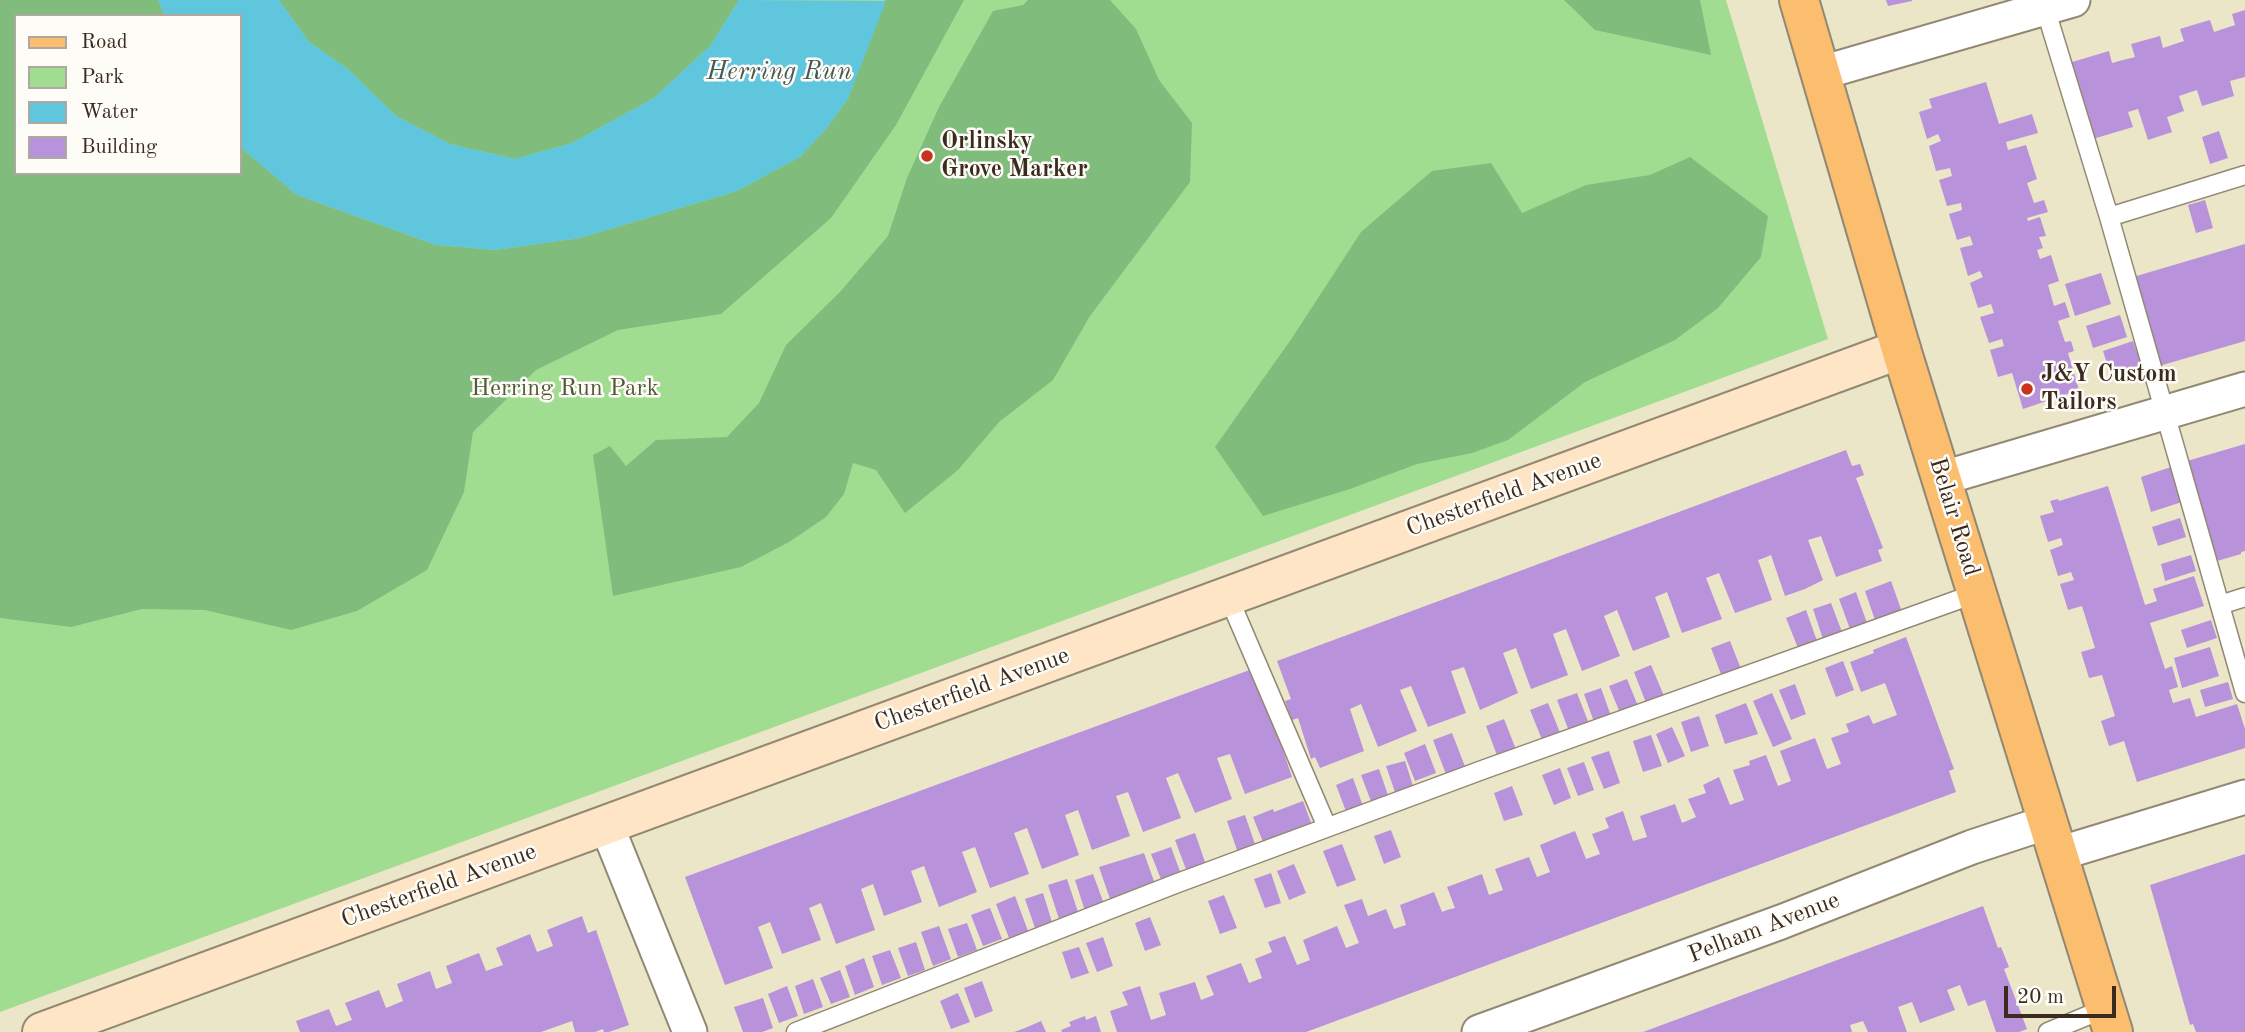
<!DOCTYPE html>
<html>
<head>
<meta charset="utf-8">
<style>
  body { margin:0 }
  #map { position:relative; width:2245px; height:1032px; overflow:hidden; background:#ebe6c8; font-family:"Old Standard TT",serif }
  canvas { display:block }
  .legend { position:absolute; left:14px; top:14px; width:228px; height:161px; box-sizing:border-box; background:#fdfcf7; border:2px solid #afa8a0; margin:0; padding:9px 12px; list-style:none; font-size:21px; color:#3b2a1e }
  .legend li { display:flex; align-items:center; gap:14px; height:35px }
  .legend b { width:35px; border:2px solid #afa8a0 }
  .scale { position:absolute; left:2004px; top:986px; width:112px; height:32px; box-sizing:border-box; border:4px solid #3b2a1e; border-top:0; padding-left:9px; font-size:21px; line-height:24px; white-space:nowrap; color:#3b2a1e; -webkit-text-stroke:5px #fdfcf7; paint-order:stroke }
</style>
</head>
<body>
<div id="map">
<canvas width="2245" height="1032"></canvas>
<ul class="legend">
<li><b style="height:9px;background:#fbbd6e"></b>Road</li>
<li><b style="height:19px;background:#a1dd91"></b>Park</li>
<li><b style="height:19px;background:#60c6dd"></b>Water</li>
<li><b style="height:19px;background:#b892da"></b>Building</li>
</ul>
<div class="scale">20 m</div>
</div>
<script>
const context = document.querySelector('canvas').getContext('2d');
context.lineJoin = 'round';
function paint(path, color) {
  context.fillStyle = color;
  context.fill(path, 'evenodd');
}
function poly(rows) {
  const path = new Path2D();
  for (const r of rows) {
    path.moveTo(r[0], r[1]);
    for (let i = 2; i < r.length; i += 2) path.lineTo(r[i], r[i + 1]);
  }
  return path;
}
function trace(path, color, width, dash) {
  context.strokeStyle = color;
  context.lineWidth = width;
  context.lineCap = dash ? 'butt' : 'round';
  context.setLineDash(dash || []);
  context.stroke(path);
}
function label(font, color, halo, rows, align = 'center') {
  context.font = font + ' "Old Standard TT",serif';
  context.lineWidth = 5;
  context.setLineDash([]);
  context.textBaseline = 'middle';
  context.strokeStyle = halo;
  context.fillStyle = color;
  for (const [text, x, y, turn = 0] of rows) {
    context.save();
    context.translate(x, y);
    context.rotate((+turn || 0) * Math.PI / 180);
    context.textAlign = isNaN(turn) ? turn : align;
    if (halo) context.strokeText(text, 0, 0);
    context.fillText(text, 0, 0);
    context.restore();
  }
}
const green = poly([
  [0,0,1726,0,1828,339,0,1012],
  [16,16,240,16,240,173,16,173]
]);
const forest = poly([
  [0,0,158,0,165,16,16,16,16,173,240,173,240,147,297,195,436,245,495,250,580,238,737,191,800,157,826,129,848,99,885,0,964,0,896,125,831,218,721,314,618,330,536,370,473,432,464,492,427,570,357,611,291,630,205,610,142,609,71,627,0,618],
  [279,0,739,0,711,45,654,98,572,143,515,159,450,144,396,116,348,69,309,42],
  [1028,0,1110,0,1136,29,1159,80,1192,123,1190,182,1090,316,1053,380,999,422,958,470,905,513,876,470,853,463,844,494,826,517,789,542,741,567,613,596,593,455,610,446,626,466,656,440,727,437,759,403,786,345,840,292,888,236,907,178,939,107,993,11,1023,5],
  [1564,0,1700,0,1711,55,1595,30],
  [1690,157,1768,216,1761,257,1718,308,1675,340,1585,382,1508,440,1472,453,1417,464,1350,489,1263,516,1215,447,1292,338,1361,232,1432,171,1491,163,1522,213,1586,185,1650,175]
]);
const water = poly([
  [158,0,279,0,309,42,348,69,396,116,450,144,515,159,572,143,654,98,711,45,739,0,886,1,848,99,826,129,800,157,737,191,580,238,495,250,436,245,297,195,240,147,240,16,165,16]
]);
const building = poly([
  [1886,0,1912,0,1912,1,1888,6],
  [2245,10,2245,77,2230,81,2234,96,2202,106,2197,90,2179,96,2184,111,2167,117,2172,132,2148,140,2138,109,2128,112,2133,127,2093,139,2069,63,2109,51,2112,63,2123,60,2135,57,2131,44,2160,36,2163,48,2184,41,2180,29,2193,25,2210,20,2214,32,2235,25,2232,14],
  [1986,82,1999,124,2032,114,2038,133,2006,142,2008,150,2026,145,2037,179,2027,183,2034,203,2044,200,2048,212,2027,218,2028,221,2040,217,2046,236,2039,237,2043,248,2037,250,2040,259,2051,255,2059,281,2048,285,2054,306,2065,302,2070,317,2058,321,2065,342,2071,341,2074,351,2068,353,2079,390,2023,409,2012,373,1998,377,1990,350,2004,346,2002,339,1989,343,1980,317,1994,313,1991,304,1978,308,1970,283,1983,277,1980,271,1968,276,1960,248,1973,245,1970,236,1957,240,1949,214,1962,210,1961,203,1947,206,1939,180,1952,176,1950,168,1936,171,1929,146,1941,141,1938,134,1927,139,1919,112,1932,108,1929,99],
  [2219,131,2228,158,2210,164,2202,137],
  [2205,200,2213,228,2196,233,2188,205],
  [2245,244,2245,341,2159,366,2133,277],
  [2101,273,2111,304,2075,316,2065,284],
  [2120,315,2127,337,2093,348,2086,326],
  [2133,341,2143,370,2112,380,2103,351],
  [2245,444,2245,551,2241,552,2241,554,2217,561,2187,461],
  [1846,450,1852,466,1860,464,1864,475,1856,478,1883,548,1878,550,1882,561,1836,577,1821,536,1808,540,1823,580,1805,589,1785,596,1771,555,1764,558,1758,560,1772,600,1735,613,1719,573,1706,578,1722,619,1682,633,1667,592,1655,597,1670,637,1633,651,1617,610,1604,616,1620,656,1582,671,1566,629,1553,634,1568,675,1531,689,1516,648,1503,653,1518,693,1480,710,1464,667,1458,669,1451,671,1466,713,1428,727,1411,686,1400,690,1417,731,1378,747,1361,704,1350,709,1364,751,1320,768,1315,757,1311,759,1298,718,1292,720,1285,701,1291,699,1277,661],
  [2171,467,2182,502,2151,512,2141,477],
  [2108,486,2145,605,2157,601,2153,589,2194,576,2204,606,2150,623,2165,669,2172,666,2178,687,2169,690,2173,703,2190,698,2196,717,2237,704,2245,729,2245,748,2137,782,2124,741,2109,746,2101,721,2115,716,2102,675,2089,678,2081,652,2095,648,2082,606,2068,610,2060,584,2074,580,2071,572,2058,576,2050,550,2063,545,2061,538,2048,542,2040,516,2054,512,2050,501,2058,499,2059,501],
  [2180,518,2186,537,2158,546,2152,527],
  [2191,555,2196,571,2165,581,2161,564],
  [1891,581,1902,612,1876,623,1865,591],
  [1856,592,1867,623,1850,629,1839,599],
  [1831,603,1842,632,1823,639,1813,609],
  [1806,610,1817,641,1798,648,1786,618],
  [2211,620,2217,638,2187,648,2181,630],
  [1906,637,1954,769,1949,771,1956,792,1306,1032,1117,1032,1110,1011,1128,1005,1122,992,1140,986,1151,1020,1166,1015,1159,993,1195,982,1201,1000,1214,995,1206,976,1241,963,1249,983,1262,978,1255,959,1272,952,1268,942,1285,936,1297,965,1310,960,1303,940,1337,926,1346,948,1359,943,1344,905,1362,899,1368,916,1386,909,1394,929,1406,925,1400,905,1434,892,1442,912,1447,910,1455,908,1447,887,1482,874,1489,895,1503,890,1495,869,1529,857,1537,877,1550,872,1540,845,1557,838,1575,831,1586,859,1600,854,1592,834,1609,828,1605,818,1623,811,1633,841,1647,837,1640,816,1675,804,1682,823,1696,817,1688,799,1706,793,1703,785,1719,777,1730,805,1744,800,1733,770,1750,765,1749,761,1766,755,1778,786,1791,781,1780,751,1815,738,1827,769,1841,764,1831,738,1849,732,1846,724,1869,715,1873,724,1897,715,1885,683,1861,692,1850,662,1874,653,1873,650],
  [1730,641,1741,669,1722,677,1711,648],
  [2210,647,2219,676,2182,688,2174,658],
  [1843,661,1854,690,1836,697,1825,668],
  [1651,665,1664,696,1646,703,1634,672],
  [1255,668,1292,777,1245,794,1230,754,1217,758,1232,799,1195,813,1178,773,1166,778,1181,818,1143,832,1128,792,1116,796,1130,836,1092,850,1078,810,1065,815,1079,855,1042,869,1027,828,1014,833,1029,874,990,888,975,847,962,852,977,892,939,907,924,866,911,871,922,902,884,916,873,884,861,889,875,930,836,944,821,903,809,908,821,940,782,954,770,922,758,927,773,968,725,985,685,877],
  [1627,679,1638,706,1620,713,1609,686],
  [2228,682,2233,699,2205,707,2200,690],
  [1795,684,1806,714,1791,720,1779,690],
  [1601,688,1611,716,1594,722,1584,694],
  [1577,693,1589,724,1569,731,1557,700],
  [1772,693,1792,739,1773,747,1753,701],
  [1548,703,1561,735,1543,742,1530,710],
  [1746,703,1758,734,1725,744,1715,715],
  [1699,716,1709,746,1691,752,1681,722],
  [1504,719,1517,752,1498,758,1486,726],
  [1672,727,1685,756,1668,763,1656,734],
  [1452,733,1466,769,1447,777,1433,740],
  [1651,735,1662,766,1643,772,1633,741],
  [1425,744,1436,773,1415,781,1404,753],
  [1609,751,1620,783,1604,789,1591,757],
  [1405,761,1414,789,1396,795,1386,766],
  [1584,762,1594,790,1578,796,1567,768],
  [1560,768,1571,798,1554,805,1542,775],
  [1379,769,1389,798,1372,804,1361,775],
  [1353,778,1364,809,1347,814,1336,785],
  [1512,786,1523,815,1504,821,1494,793],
  [1303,801,1313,828,1265,847,1253,817,1273,809,1274,812],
  [1245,815,1256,847,1238,853,1227,821],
  [1391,830,1401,857,1384,864,1374,836],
  [1195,833,1206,865,1187,872,1175,840],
  [1342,844,1356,880,1337,887,1323,851],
  [1171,847,1181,874,1162,882,1151,854],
  [1144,853,1155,884,1110,899,1099,867],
  [2245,854,2245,1032,2196,1032,2193,1024,2190,1025,2150,885],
  [1294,864,1306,893,1289,900,1277,871],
  [1271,873,1281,903,1265,908,1254,879],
  [1093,874,1104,904,1085,911,1075,880],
  [1067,879,1078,912,1059,919,1048,885],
  [1043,893,1052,922,1035,928,1025,899],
  [1224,895,1237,928,1220,934,1208,901],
  [1015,896,1028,931,1009,938,996,904],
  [1983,906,1998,948,2001,947,2009,967,2004,969,2027,1029,2019,1032,1996,1032,1985,1000,1968,1006,1960,985,1947,990,1955,1010,1920,1023,1912,1002,1898,1007,1907,1032,1868,1032,1863,1021,1850,1025,1852,1032,1643,1032],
  [990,908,1002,939,983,946,971,915],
  [582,916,588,933,596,930,629,1025,609,1032,604,1032,603,1029,595,1032,575,1032,572,1021,541,1032,300,1032,296,1021,329,1009,336,1026,352,1020,345,1003,379,990,386,1008,403,1001,397,984,430,971,436,989,452,983,446,966,479,953,486,971,503,965,496,948,530,934,537,952,553,946,547,930],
  [1150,917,1161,945,1145,951,1135,923],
  [967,923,977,950,958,957,948,929],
  [939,926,951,959,933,966,921,932],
  [1103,937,1113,966,1097,972,1086,943],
  [916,942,925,970,908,976,898,948],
  [1079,947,1089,973,1071,979,1062,952],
  [890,950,901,978,882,985,872,956],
  [864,958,874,987,855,995,845,966],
  [840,970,850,997,831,1004,820,978],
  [813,979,823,1007,804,1014,795,986],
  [982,981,993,1011,975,1018,964,988],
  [787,986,798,1016,779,1023,768,994],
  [958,993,970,1022,951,1029,940,1001],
  [763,998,773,1028,762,1032,743,1032,734,1007],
  [1085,1016,1086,1020,1096,1016,1101,1032,1062,1032,1061,1030,1071,1026,1069,1022],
  [1041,1021,1046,1032,1014,1032,1025,1028]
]);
const lane = poly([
  [2043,1,2109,217,2245,693],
  [2109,217,2245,175],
  [1228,596,1327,827],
  [2220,605,2245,597],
  [796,1032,1175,884,1485,769,1977,593],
  [2048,1032,2106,1008]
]);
const street = poly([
  [1821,73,2073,0],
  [1943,478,2245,389],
  [606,824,690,1032],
  [2058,854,2245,797],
  [1479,1032,1781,922,1972,847,2048,822]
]);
const secondary = poly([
  [42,1032,1901,349]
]);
const primary = poly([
  [1799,0,1901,349,2113,1032]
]);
const markers = [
  [927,156,7,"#c8321e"],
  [2027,389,7,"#c8321e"]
];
const poiNames = [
  ["Orlinsky",941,142],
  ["Grove Marker",941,170],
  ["J&Y Custom",2041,375],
  ["Tailors",2041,403]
];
const parkNames = [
  ["Herring Run Park",565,389]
];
const streetNames = [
  ["Chesterfield Avenue",1504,495,-20],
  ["Belair Road",1954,517,73],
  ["Chesterfield Avenue",972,690,-20],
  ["Chesterfield Avenue",439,886,-20],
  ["Pelham Avenue",1764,928,-21]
];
const waterNames = [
  ["Herring Run",779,72]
];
paint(green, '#a1dd91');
paint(forest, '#80bc7b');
paint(water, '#60c6dd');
paint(building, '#b892da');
trace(lane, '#938873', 21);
trace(street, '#938873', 37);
trace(secondary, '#938873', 42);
trace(primary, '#938873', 42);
trace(lane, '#fff', 18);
trace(street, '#fff', 33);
trace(secondary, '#fde5c5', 38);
trace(primary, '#fbbd6e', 38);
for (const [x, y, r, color] of markers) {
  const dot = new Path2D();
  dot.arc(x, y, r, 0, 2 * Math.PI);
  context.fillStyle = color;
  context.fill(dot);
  trace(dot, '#fdfcf7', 2.5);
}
label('bold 24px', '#3b2a1e', '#fdfcf7', poiNames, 'left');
label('24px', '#54573b', '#fdfcf7', parkNames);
label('24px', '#3b2a1e', '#fdfcf7', streetNames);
label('italic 26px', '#465957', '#fdfcf7', waterNames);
</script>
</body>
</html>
